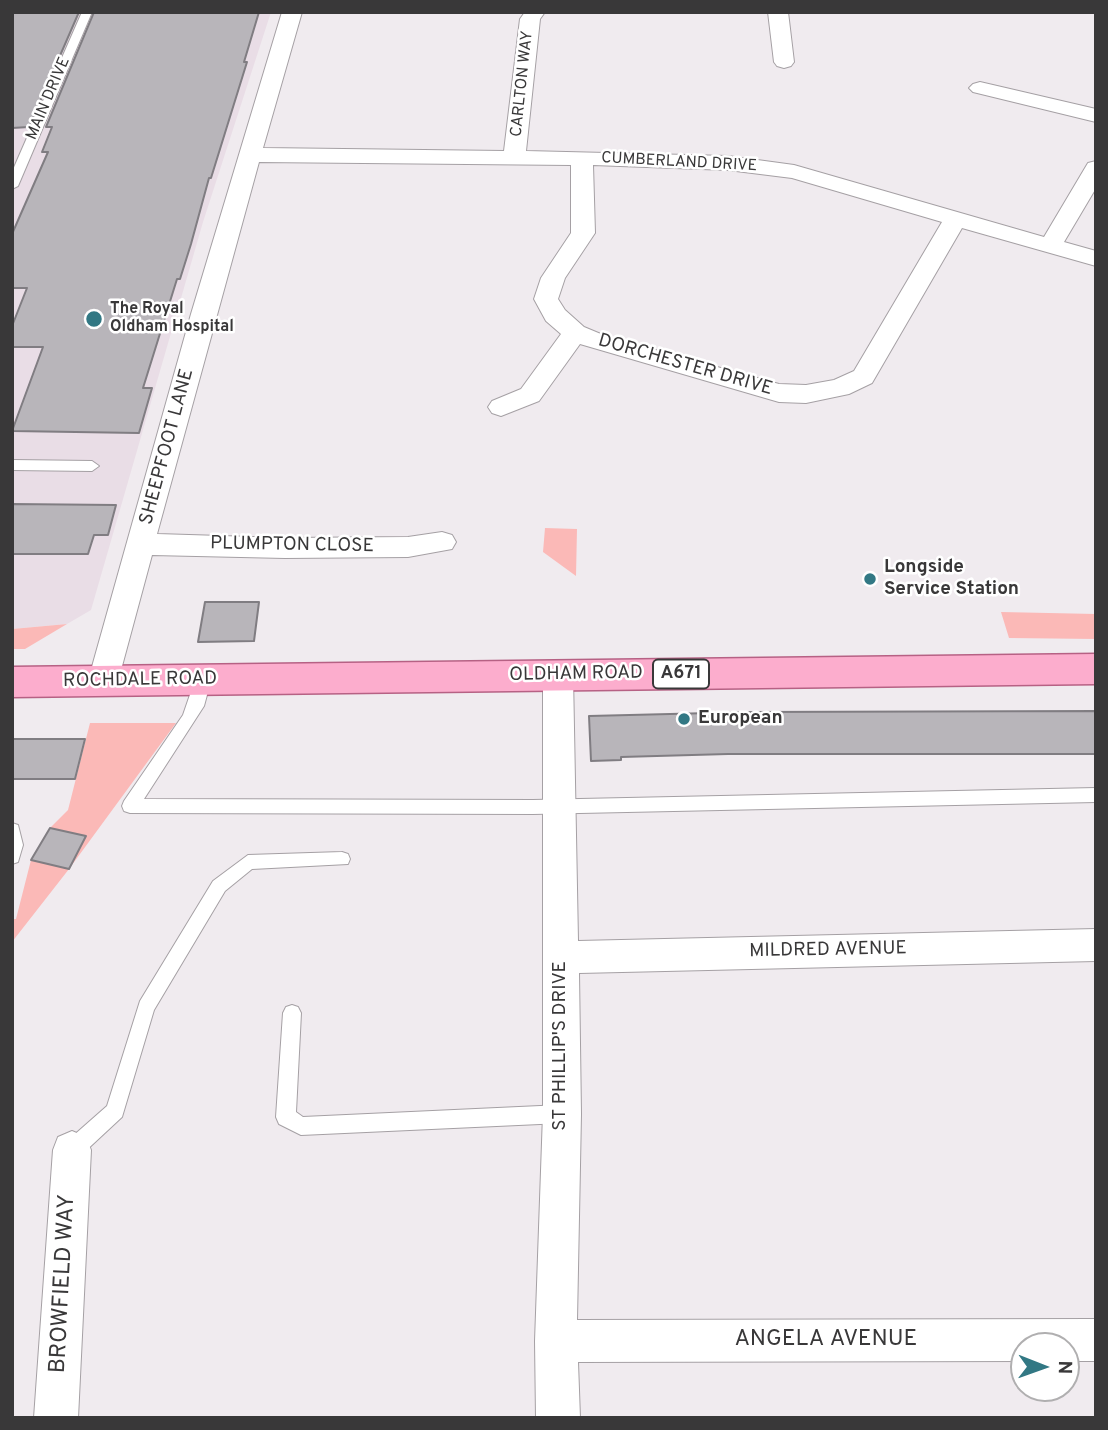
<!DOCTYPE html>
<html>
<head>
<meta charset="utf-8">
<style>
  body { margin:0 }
  #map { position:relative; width:1108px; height:1430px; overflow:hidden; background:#f0ebef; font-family:Overpass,sans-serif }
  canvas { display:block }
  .frame { position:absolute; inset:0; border:14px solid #393839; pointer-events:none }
  .north { position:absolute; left:1010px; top:1332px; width:70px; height:70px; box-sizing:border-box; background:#fff; border:2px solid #b0afb0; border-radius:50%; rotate:91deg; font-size:19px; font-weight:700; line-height:28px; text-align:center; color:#393839 }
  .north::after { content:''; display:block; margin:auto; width:24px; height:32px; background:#327884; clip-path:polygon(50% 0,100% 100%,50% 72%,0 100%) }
</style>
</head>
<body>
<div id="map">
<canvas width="1108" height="1430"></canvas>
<div class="frame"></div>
<div class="north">N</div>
</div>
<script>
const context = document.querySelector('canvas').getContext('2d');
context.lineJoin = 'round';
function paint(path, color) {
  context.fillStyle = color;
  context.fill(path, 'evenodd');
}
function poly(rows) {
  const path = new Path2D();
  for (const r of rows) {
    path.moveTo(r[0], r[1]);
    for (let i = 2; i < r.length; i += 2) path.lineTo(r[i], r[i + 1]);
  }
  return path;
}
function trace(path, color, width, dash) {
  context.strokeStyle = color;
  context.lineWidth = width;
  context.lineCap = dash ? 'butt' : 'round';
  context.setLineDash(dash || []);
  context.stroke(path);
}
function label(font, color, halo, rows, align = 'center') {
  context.font = font + ' Overpass,sans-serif';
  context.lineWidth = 5;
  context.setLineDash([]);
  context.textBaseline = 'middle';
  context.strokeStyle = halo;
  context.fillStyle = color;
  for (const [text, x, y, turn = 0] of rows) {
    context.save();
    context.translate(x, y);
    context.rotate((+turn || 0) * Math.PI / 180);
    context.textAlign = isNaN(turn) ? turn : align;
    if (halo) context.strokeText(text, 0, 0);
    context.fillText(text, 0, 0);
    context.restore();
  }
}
const built = poly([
  [12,12,271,12,203,222,91,610,67,624,12,629]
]);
const green = poly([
  [545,528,577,529,576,576,543,552],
  [1001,612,1096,614,1096,639,1009,638],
  [67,624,25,649,12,649,12,629],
  [90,723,176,723,69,869,12,942,12,919,16,919,31,860,68,868,85,836,50,828,68,810]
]);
const building = poly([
  [12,12,79,12,29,127,12,128,12,12],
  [94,12,259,12,244,62,247,62,211,178,209,178,191,244,180,279,177,279,143,388,152,388,139,433,12,431,43,347,12,347,12,326,27,288,12,288,12,234,48,152,42,152,52,127,46,127,94,12],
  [12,504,116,505,108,535,94,535,88,554,12,554,12,504],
  [205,602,259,602,254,641,198,642,205,602],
  [1096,711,1096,754,728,754,621,757,621,760,591,761,589,716,751,712,1096,711],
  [12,739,85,739,75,779,12,779,12,739],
  [50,828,86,836,69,869,31,860,50,828]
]);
const service = poly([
  [82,12,92,12,18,186,12,189,12,172,82,12],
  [12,460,92,461,99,466,92,471,12,470,12,460],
  [203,674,208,676,211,680,204,706,144,799,533,800,1096,788,1096,802,533,814,130,813,124,811,122,806,124,801,183,715,195,680,198,676,203,674],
  [12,823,18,825,23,845,18,862,12,864,12,823],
  [342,852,348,854,350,859,348,864,252,869,225,891,154,1010,122,1117,79,1157,72,1160,65,1157,62,1150,65,1143,107,1106,140,1001,213,881,248,855,342,852],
  [292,1005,298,1007,301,1013,296,1112,303,1117,562,1105,569,1107,572,1114,569,1121,562,1123,301,1135,279,1124,276,1117,283,1013,286,1007,292,1005]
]);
const minor = poly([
  [282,12,302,12,263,148,504,151,520,19,525,12,545,12,540,19,526,151,728,156,794,165,1044,237,1085,168,1088,163,1096,161,1096,188,1064,242,1096,251,1096,266,962,228,872,383,849,394,806,403,779,402,580,344,539,401,501,416,492,413,488,407,492,401,521,389,561,334,546,321,534,299,541,278,571,233,571,165,259,162,157,534,285,538,408,537,442,532,452,535,456,542,452,549,408,557,285,558,152,555,118,681,114,690,103,693,92,690,88,681,191,314,282,12],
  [593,165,728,170,792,178,942,222,854,371,834,380,806,385,779,384,608,337,584,327,565,310,558,299,565,278,595,233,593,165],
  [768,12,788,12,794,62,791,66,784,68,777,66,774,62,768,12],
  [980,82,1096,109,1096,122,973,92,969,88,973,84,980,82],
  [558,663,569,666,573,675,578,941,1096,929,1096,961,579,973,581,1114,577,1320,1096,1319,1096,1361,1066,1361,1066,1346,1024,1346,1024,1361,578,1362,580,1418,536,1418,535,1341,543,1114,543,675,547,666,558,663],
  [72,1131,86,1137,91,1150,78,1418,34,1418,53,1150,58,1137,72,1131]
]);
const primary = poly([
  [1096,654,1096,684,12,697,12,667,1096,654]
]);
const markers = [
  [94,319,9,"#327884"],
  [870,579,7,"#327884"],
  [684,719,7,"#327884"]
];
const farStreetnames = [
  ["CARLTON WAY",523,84,-84],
  ["MAIN DRIVE",49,99,-67],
  ["CUMBERLAND DRIVE",679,163,3]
];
const farPoinames = [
  ["The Royal",110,310],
  ["Oldham Hospital",110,328]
];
const shields = [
  [681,674,56]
];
const shieldNames = [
  ["A671",681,674]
];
const streetNames = [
  ["DORCHESTER DRIVE",685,366,16],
  ["SHEEPFOOT LANE",168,447,-75],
  ["PLUMPTON CLOSE",292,546,1],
  ["OLDHAM ROAD",576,675,-1],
  ["ROCHDALE ROAD",140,681,-1],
  ["MILDRED AVENUE",828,951,-1],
  ["ST PHILLIP'S DRIVE",561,1046,-90]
];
const poiNames = [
  ["Longside",884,568],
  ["Service Station",884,590],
  ["European",698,719]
];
const nearStreetnames = [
  ["BROWFIELD WAY",64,1284,-87],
  ["ANGELA AVENUE",826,1340]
];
paint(built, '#e9dde6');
paint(green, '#fbb9b7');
paint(building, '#b8b5ba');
trace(building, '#807d82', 2);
trace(service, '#a5a0a4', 2);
trace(minor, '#a5a0a4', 2);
trace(primary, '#b66184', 3);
paint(service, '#fff');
paint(minor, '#fff');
paint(primary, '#fcadcd');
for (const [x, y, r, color] of markers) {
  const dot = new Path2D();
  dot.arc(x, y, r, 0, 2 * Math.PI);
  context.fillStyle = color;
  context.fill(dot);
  trace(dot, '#fff', 2.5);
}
label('16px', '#393839', '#fff', farStreetnames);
label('bold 16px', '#393839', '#fff', farPoinames, 'left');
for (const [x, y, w] of shields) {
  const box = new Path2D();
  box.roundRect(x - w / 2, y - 14.5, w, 29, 5);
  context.fillStyle = '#fff';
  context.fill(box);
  trace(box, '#393839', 2);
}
label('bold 18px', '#393839', null, shieldNames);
label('19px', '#393839', '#fff', streetNames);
label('bold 19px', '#393839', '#fff', poiNames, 'left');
label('23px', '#393839', '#fff', nearStreetnames);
</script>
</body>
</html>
